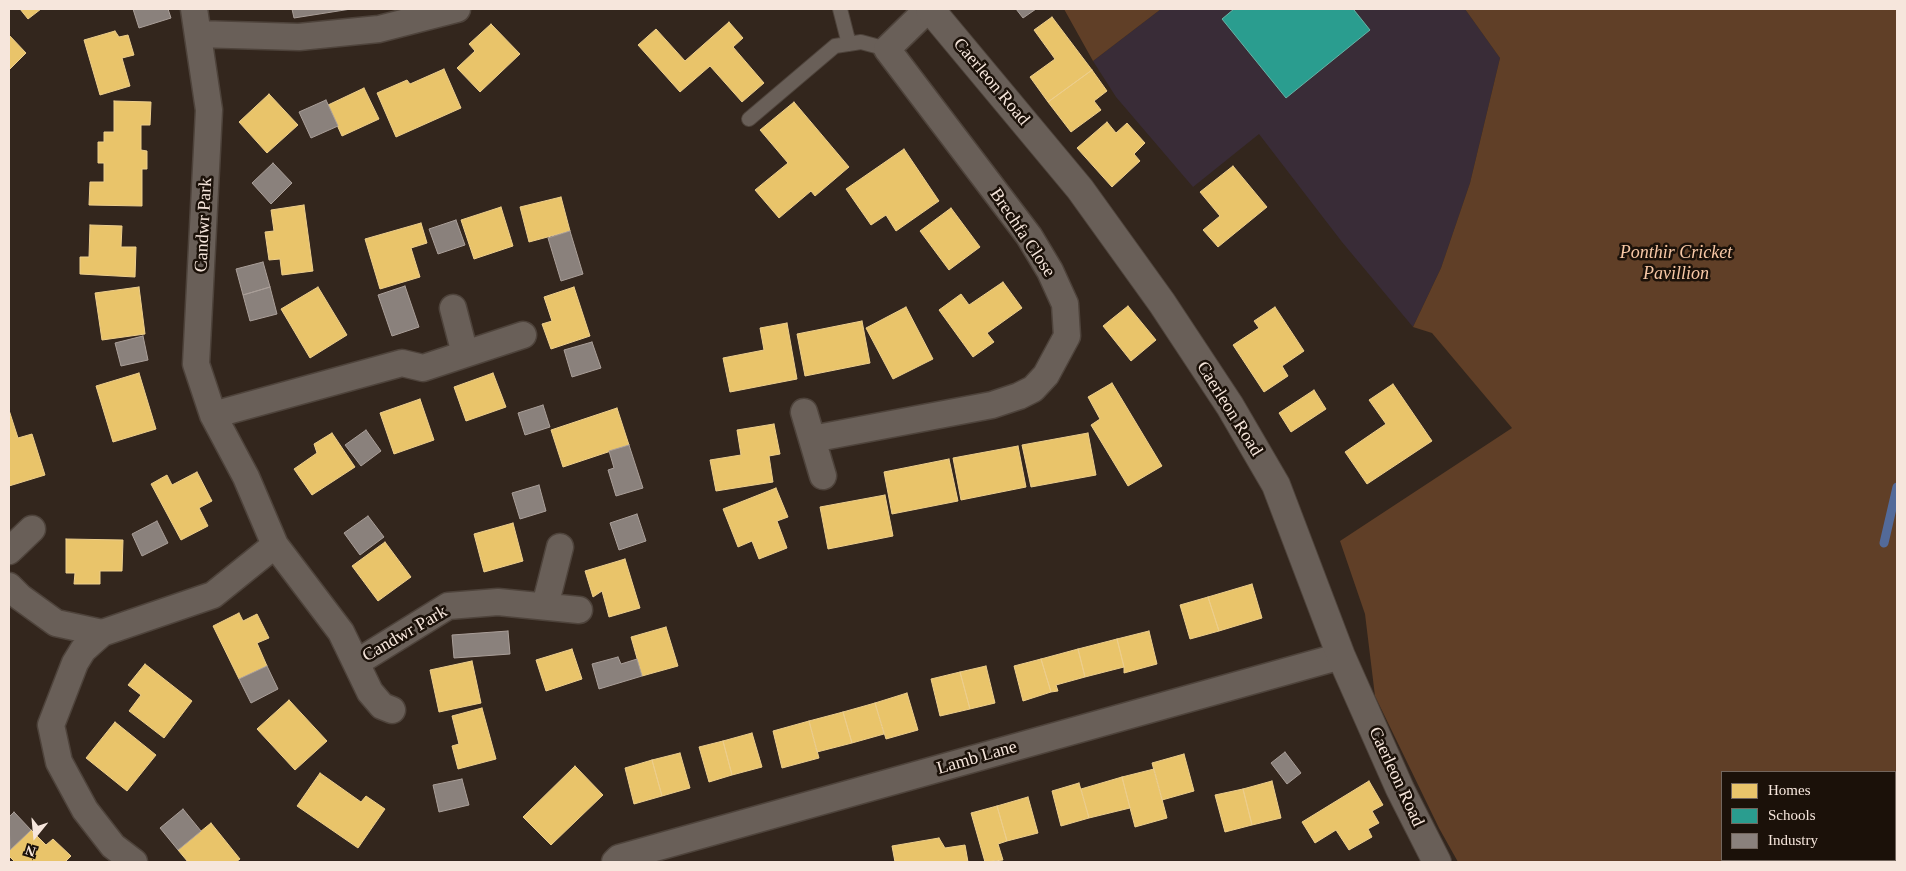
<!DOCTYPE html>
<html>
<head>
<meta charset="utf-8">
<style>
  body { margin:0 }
  #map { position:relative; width:1906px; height:871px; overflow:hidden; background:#33261d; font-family:"Times New Roman",serif }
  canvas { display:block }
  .frame { position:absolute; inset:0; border:10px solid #f6e6dc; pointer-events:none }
  .legend { position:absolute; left:1721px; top:771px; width:175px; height:90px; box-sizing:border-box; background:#1b1109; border:1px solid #73665d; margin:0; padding:6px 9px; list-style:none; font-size:15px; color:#f6e6dc }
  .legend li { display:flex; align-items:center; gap:10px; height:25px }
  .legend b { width:25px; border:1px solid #73665d }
  .north { position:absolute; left:10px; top:811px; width:50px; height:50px; -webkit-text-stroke:4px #1b1109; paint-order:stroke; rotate:197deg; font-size:14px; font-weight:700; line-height:20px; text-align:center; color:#f6e6dc }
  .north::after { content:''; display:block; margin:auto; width:18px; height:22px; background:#f6e6dc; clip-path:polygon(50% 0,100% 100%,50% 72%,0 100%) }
</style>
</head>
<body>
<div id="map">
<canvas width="1906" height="871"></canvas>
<div class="frame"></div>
<ul class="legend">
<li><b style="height:14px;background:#e9c46a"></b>Homes</li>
<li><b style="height:14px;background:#2a9d8f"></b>Schools</li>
<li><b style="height:14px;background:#8a817c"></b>Industry</li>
</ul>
<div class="north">N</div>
</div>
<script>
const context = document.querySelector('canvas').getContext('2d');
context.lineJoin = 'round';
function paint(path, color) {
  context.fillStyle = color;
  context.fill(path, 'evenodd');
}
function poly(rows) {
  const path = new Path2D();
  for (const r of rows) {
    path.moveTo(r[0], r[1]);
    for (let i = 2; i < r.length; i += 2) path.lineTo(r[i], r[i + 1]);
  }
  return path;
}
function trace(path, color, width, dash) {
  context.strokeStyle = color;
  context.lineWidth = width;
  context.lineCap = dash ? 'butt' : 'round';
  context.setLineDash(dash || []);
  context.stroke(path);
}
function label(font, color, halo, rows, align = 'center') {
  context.font = font + ' "Times New Roman",serif';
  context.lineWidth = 5;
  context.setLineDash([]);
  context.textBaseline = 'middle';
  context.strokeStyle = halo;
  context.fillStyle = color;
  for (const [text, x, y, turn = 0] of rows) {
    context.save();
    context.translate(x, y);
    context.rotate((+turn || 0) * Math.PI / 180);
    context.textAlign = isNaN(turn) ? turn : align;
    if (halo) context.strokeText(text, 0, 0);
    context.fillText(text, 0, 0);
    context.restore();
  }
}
const education = poly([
  [1161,9,1465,9,1500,58,1470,183,1441,268,1413,327,1342,242,1259,134,1193,187,1116,97,1093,61]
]);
const green = poly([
  [1064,9,1161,9,1093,61],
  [1465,9,1897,9,1897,862,1458,862,1439,828,1375,696,1365,614,1340,541,1512,428,1432,333,1413,327,1441,268,1470,183,1500,58],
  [1895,772,1895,860,1722,860,1722,772]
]);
const homes = poly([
  [20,9,41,9,28,19,20,9],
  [1052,17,1092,70,1048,102,1030,77,1055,59,1034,30,1052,17],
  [729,22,743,38,733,47,764,83,742,102,710,66,680,92,638,45,656,29,685,61,729,22],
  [491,24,520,54,480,92,457,68,475,51,469,44,491,24],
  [115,31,119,37,128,35,134,55,122,58,130,86,100,95,84,40,115,31],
  [9,35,26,53,9,70,9,35],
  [444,69,461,108,396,137,377,93,407,80,410,84,444,69],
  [1092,70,1107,91,1094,101,1101,110,1071,132,1048,102,1092,70],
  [364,88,379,119,342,136,328,105,364,88],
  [269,94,298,125,267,153,239,122,269,94],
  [114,101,151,102,150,125,141,125,141,150,147,151,147,169,142,169,142,206,89,205,90,182,104,182,104,163,98,163,98,142,104,142,104,132,114,132,114,101],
  [794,102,849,167,815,196,811,191,779,218,755,190,788,163,760,130,794,102],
  [1107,122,1116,133,1127,123,1145,143,1134,154,1140,161,1112,187,1077,148,1107,122],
  [904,149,939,201,896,231,886,215,871,225,846,189,904,149],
  [1233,166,1267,207,1218,247,1203,230,1220,216,1200,192,1233,166],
  [561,197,570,231,529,242,520,207,561,197],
  [304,205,313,271,282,275,280,259,269,260,265,232,274,231,271,210,304,205],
  [501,207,513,246,474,259,461,220,501,207],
  [951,208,980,247,949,270,920,231,951,208],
  [421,223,427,243,411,248,420,277,380,289,365,239,421,223],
  [90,225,122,226,121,247,136,247,135,277,80,274,80,257,89,257,90,225],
  [1003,282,1022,308,987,333,994,342,973,357,939,310,961,294,969,305,1003,282],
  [139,287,145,334,102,340,95,293,139,287],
  [318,287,347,335,310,358,281,309,318,287],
  [574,287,590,336,551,349,542,324,552,321,544,297,574,287],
  [1128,306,1156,340,1131,361,1103,326,1128,306],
  [906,307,933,359,893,379,866,328,906,307],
  [1275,307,1304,351,1282,366,1288,376,1264,392,1233,345,1259,328,1254,321,1275,307],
  [862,321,870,363,805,376,797,334,862,321],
  [787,323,797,379,730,392,723,358,764,350,760,328,787,323],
  [139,373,156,429,113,442,96,386,139,373],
  [493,373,506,407,466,421,454,387,493,373],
  [1112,383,1162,466,1128,486,1091,425,1100,419,1088,397,1112,383],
  [1393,384,1432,441,1367,484,1345,452,1386,424,1369,400,1393,384],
  [1314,390,1326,409,1291,432,1279,413,1314,390],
  [420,399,434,440,394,454,380,413,420,399],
  [617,408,629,445,563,467,551,430,617,408],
  [9,410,18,438,32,434,45,475,9,486,9,410],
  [774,424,780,454,769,456,773,482,716,491,710,460,741,455,737,430,774,424],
  [332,433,355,467,312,495,294,469,317,453,314,444,332,433],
  [1088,433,1096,475,1031,487,1022,445,1088,433],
  [1018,446,1026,487,961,500,953,458,1018,446],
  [949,459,958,501,892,514,884,472,949,459],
  [197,472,212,501,199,508,208,526,181,540,151,484,167,475,172,485,197,472],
  [776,488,788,517,777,521,787,548,759,559,752,541,738,547,723,509,776,488],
  [885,495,893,536,828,549,820,507,885,495],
  [513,523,523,561,484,572,474,534,513,523],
  [66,539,123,540,122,571,100,571,100,584,74,584,75,573,66,573,66,539],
  [385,542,411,577,378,601,352,566,385,542],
  [625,559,640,608,609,617,602,591,593,597,585,571,625,559],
  [1252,584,1262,618,1219,631,1208,597,1252,584],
  [1208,597,1219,631,1190,639,1180,605,1208,597],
  [239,613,243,621,257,614,269,638,257,643,267,666,239,679,213,626,239,613],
  [666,627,678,666,642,676,631,637,666,627],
  [1149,631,1157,664,1124,673,1124,667,1117,639,1149,631],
  [1117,639,1124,667,1085,677,1078,649,1117,639],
  [572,649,582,679,546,691,536,660,572,649],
  [1078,649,1085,677,1056,685,1058,691,1051,692,1041,659,1078,649],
  [1041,659,1051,692,1023,701,1014,666,1041,659],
  [472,661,481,703,439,712,430,670,472,661],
  [145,664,192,701,164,738,129,711,141,695,128,685,145,664],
  [986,666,995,703,970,709,960,672,986,666],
  [960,672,970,709,940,716,931,679,960,672],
  [907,693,918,730,886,739,875,703,907,693],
  [289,700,327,741,295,770,257,729,289,700],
  [875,703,884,734,852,743,843,712,875,703],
  [482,708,496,759,458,769,452,746,459,744,452,716,482,708],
  [843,712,852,743,817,752,809,721,843,712],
  [809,721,819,758,782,768,773,731,809,721],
  [115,722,156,755,127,791,86,758,115,722],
  [752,733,762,767,732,775,723,741,752,733],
  [723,741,732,775,709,782,699,747,723,741],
  [680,753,690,788,662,796,652,760,680,753],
  [1184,754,1194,791,1162,800,1152,763,1184,754],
  [652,760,662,796,634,804,625,768,652,760],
  [575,766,603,795,551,845,523,817,575,766],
  [1154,769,1167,818,1135,827,1122,777,1154,769],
  [320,773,361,802,366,796,385,809,358,848,297,806,320,773],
  [1122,777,1130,808,1089,818,1081,789,1122,777],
  [1272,781,1281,818,1252,825,1243,789,1272,781],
  [1369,781,1383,805,1372,811,1379,823,1368,829,1372,837,1349,850,1336,830,1315,843,1302,822,1369,781],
  [1079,783,1089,818,1061,826,1052,791,1079,783],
  [1243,789,1252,825,1225,832,1215,795,1243,789],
  [1028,797,1038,833,1007,841,997,806,1028,797],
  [997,806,1007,841,998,844,1003,860,985,862,971,813,997,806],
  [211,823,240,859,236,862,188,862,178,850,211,823],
  [31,830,46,845,53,839,71,856,65,862,15,862,9,856,9,851,31,830],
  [939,838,945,848,965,845,968,862,895,862,892,846,939,838]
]);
const schools = poly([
  [1234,9,1355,9,1354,10,1370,30,1286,98,1222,19,1234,9]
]);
const industry = poly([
  [133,9,168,9,171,18,139,28,133,9],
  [292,9,351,9,294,18,292,9],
  [1016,9,1036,9,1023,18,1016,9],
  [326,100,338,126,311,138,299,112,326,100],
  [273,163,292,183,271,204,252,183,273,163],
  [456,220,465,245,438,254,429,229,456,220],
  [570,231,583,274,561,281,548,238,570,231],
  [263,262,270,287,243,295,236,269,263,262],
  [405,286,419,327,392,336,378,295,405,286],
  [270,287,277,314,250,321,243,295,270,287],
  [143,336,148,360,121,366,115,343,143,336],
  [592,342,601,368,572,377,564,350,592,342],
  [543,405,550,427,525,435,518,413,543,405],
  [366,430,381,451,361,466,345,445,366,430],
  [629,445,643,488,616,496,608,470,614,468,609,451,629,445],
  [539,485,546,511,520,519,512,493,539,485],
  [637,514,646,541,619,550,610,523,637,514],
  [368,516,384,537,360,555,344,533,368,516],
  [157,521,168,543,142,556,132,534,157,521],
  [508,631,510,654,454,658,452,635,508,631],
  [618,657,621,664,637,659,642,676,599,689,592,664,618,657],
  [267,666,278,689,251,703,239,679,267,666],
  [1285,752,1301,773,1287,784,1271,763,1285,752],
  [462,779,469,805,439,812,433,785,462,779],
  [183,809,201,831,178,850,160,828,183,809],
  [14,812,31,830,10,850,9,817,14,812]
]);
const stream = poly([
  [1884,543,1897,487]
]);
const service = poly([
  [840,9,849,44],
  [749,119,835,46,861,42,887,49]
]);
const minor = poly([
  [194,9,209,110,196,364,213,415,246,477,275,545,341,632,356,663,448,606,498,602,579,610],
  [198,34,299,37,379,29,457,9],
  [453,308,465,354],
  [804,412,823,476],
  [213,415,402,363,423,368,523,335],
  [812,439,992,405,1019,396,1033,389,1046,375,1067,336,1065,304,1050,271,1029,236,887,49,928,9],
  [9,551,32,529],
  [9,586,20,597,56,623,102,633],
  [545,606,560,547],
  [356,663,370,692,382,706,392,710],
  [134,862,113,846,85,810,59,762,51,725,75,663,83,650,102,633,213,595,275,545],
  [615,862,619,858,1341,656]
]);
const secondary = poly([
  [930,9,1080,189,1162,303,1230,406,1276,485,1341,656,1400,789,1437,862]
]);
const streetNames = [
  ["Caerleon Road",991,82,50],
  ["Candwr Park",204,225,-87],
  ["Brechfa Close",1022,233,56],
  ["Caerleon Road",1229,409,58],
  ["Candwr Park",405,634,-30],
  ["Lamb Lane",977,758,-16],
  ["Caerleon Road",1396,777,65]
];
const parkNames = [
  ["Ponthir Cricket",1676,253],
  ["Pavillion",1676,274]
];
paint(education, '#392c37');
paint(green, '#603f27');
paint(homes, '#e9c46a');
trace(homes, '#edce8c', 1);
paint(schools, '#2a9d8f');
trace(schools, '#67b3a6', 1);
paint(industry, '#8a817c');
trace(industry, '#aa9f99', 1);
trace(stream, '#536a99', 9);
trace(service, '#4e433b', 16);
trace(minor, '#4e433b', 29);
trace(secondary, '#4e433b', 30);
trace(service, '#695f58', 14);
trace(minor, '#695f58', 26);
trace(secondary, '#695f58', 28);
label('18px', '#f6e6dc', '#1b1109', streetNames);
label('italic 18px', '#f8c8a6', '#1b1109', parkNames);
</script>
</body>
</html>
